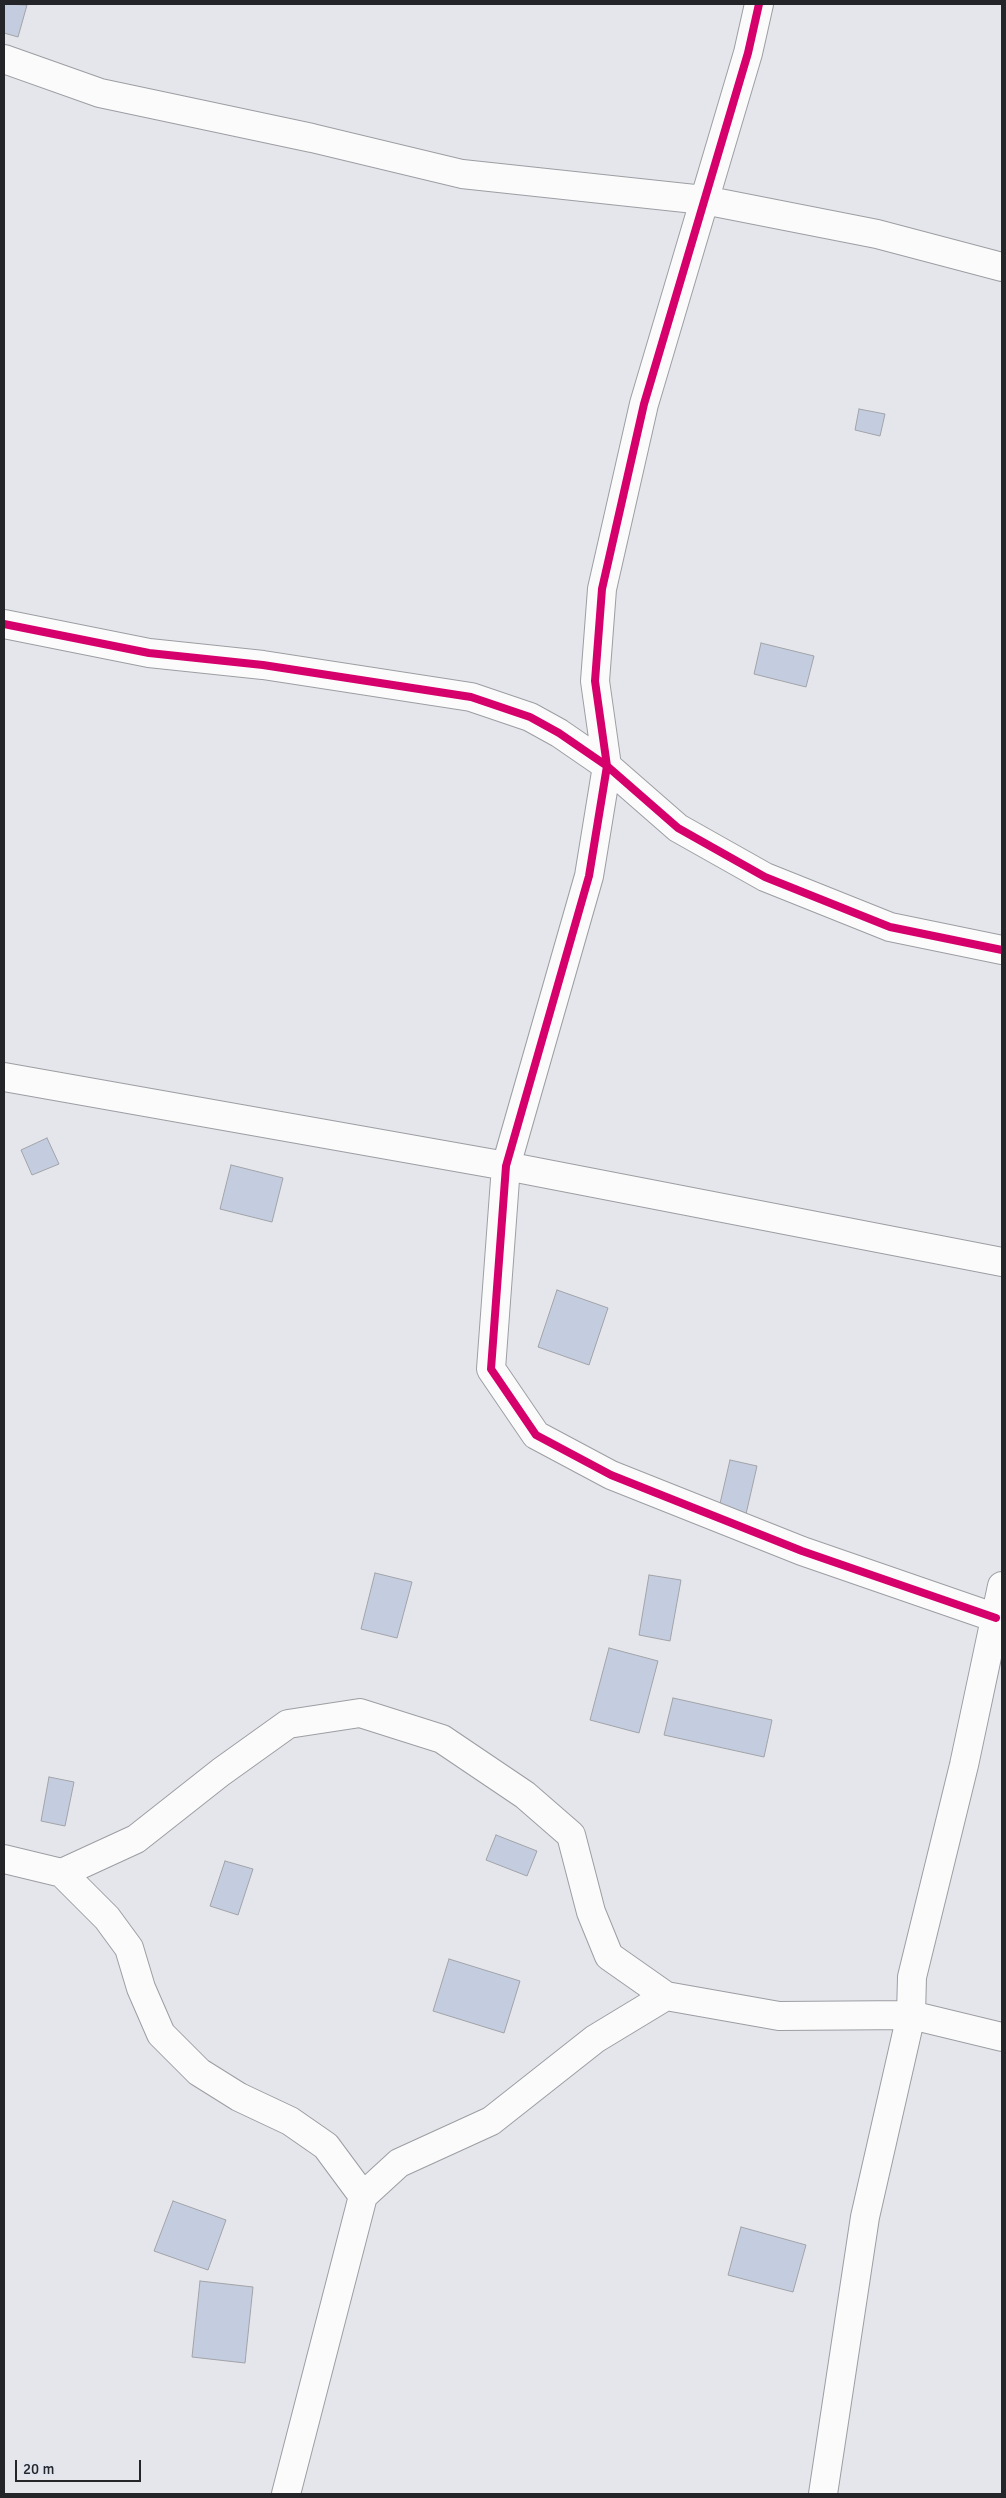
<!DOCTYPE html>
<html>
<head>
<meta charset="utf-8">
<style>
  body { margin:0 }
  #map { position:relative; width:1006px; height:2498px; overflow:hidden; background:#e4e6ec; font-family:Signika,sans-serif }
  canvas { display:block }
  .frame { position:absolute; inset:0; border:5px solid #242529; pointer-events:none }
  .scale { position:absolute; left:15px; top:2460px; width:126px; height:22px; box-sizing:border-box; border:2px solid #242529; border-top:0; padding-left:6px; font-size:15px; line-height:18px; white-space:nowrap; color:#242529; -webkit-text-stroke:4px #e0e5ef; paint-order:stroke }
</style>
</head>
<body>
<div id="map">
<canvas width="1006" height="2498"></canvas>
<div class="frame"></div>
<div class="scale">20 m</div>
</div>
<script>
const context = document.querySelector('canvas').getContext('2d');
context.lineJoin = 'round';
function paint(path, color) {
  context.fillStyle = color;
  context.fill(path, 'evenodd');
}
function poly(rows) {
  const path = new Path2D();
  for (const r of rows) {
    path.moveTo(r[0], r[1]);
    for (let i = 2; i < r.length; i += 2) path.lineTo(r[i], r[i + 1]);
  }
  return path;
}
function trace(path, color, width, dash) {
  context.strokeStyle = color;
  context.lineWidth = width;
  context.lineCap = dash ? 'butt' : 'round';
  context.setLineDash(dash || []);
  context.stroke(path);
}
const building = poly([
  [4,4,27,5,18,37,4,33,4,4],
  [859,409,885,414,880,436,855,430,859,409],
  [761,643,814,656,806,687,754,674,761,643],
  [47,1138,59,1164,32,1175,21,1150,47,1138],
  [231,1165,283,1178,272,1222,220,1209,231,1165],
  [557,1290,608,1308,589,1365,538,1347,557,1290],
  [730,1460,757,1466,746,1514,719,1508,730,1460],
  [375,1573,412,1582,397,1638,361,1629,375,1573],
  [649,1575,681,1580,670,1641,639,1635,649,1575],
  [609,1648,658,1661,639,1733,590,1720,609,1648],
  [673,1698,772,1720,764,1757,664,1735,673,1698],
  [49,1777,74,1782,65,1826,41,1821,49,1777],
  [496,1835,537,1851,527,1876,486,1860,496,1835],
  [225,1861,253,1869,238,1915,210,1906,225,1861],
  [449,1959,520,1981,504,2033,433,2011,449,1959],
  [173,2201,226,2220,208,2270,154,2251,173,2201],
  [741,2227,806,2245,793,2292,728,2275,741,2227],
  [200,2281,253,2287,245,2363,192,2357,200,2281]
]);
const minor = poly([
  [759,4,748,53,644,404,602,589,595,681,607,766,678,828,765,877,890,927,1002,950],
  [4,59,100,93,312,138,462,174,704,200,877,234,1002,267],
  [4,624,149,653,263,665,471,697,530,717,559,733,607,766,589,876,506,1166,491,1369,536,1435,611,1475,802,1551,996,1618],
  [4,1077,506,1166,1002,1262],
  [4,1859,62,1873,107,1918,129,1948,141,1988,161,2034,199,2072,239,2097,290,2121,326,2146,363,2196],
  [62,1873,136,1839,221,1772,288,1724,360,1713,442,1739,525,1795,571,1835,591,1912,609,1956,666,1996,779,2016,911,2015,1002,2037],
  [286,2494,363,2196,399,2163,491,2121,595,2039,666,1996],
  [823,2494,865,2217,911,2015,912,1977,964,1765,1002,1586]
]);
const cycleway = poly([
  [759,4,748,53,644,404,602,589,595,681,607,766,678,828,765,877,890,927,1002,950],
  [4,624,149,653,263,665,471,697,530,717,559,733,607,766,589,876,506,1166,491,1369,536,1435,611,1475,802,1551,996,1618]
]);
paint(building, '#c4cddf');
trace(building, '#a1a3a7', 1);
trace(minor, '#9c9ea2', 30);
trace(minor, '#fbfbfc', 28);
trace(cycleway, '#d6006c', 8);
</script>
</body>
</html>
